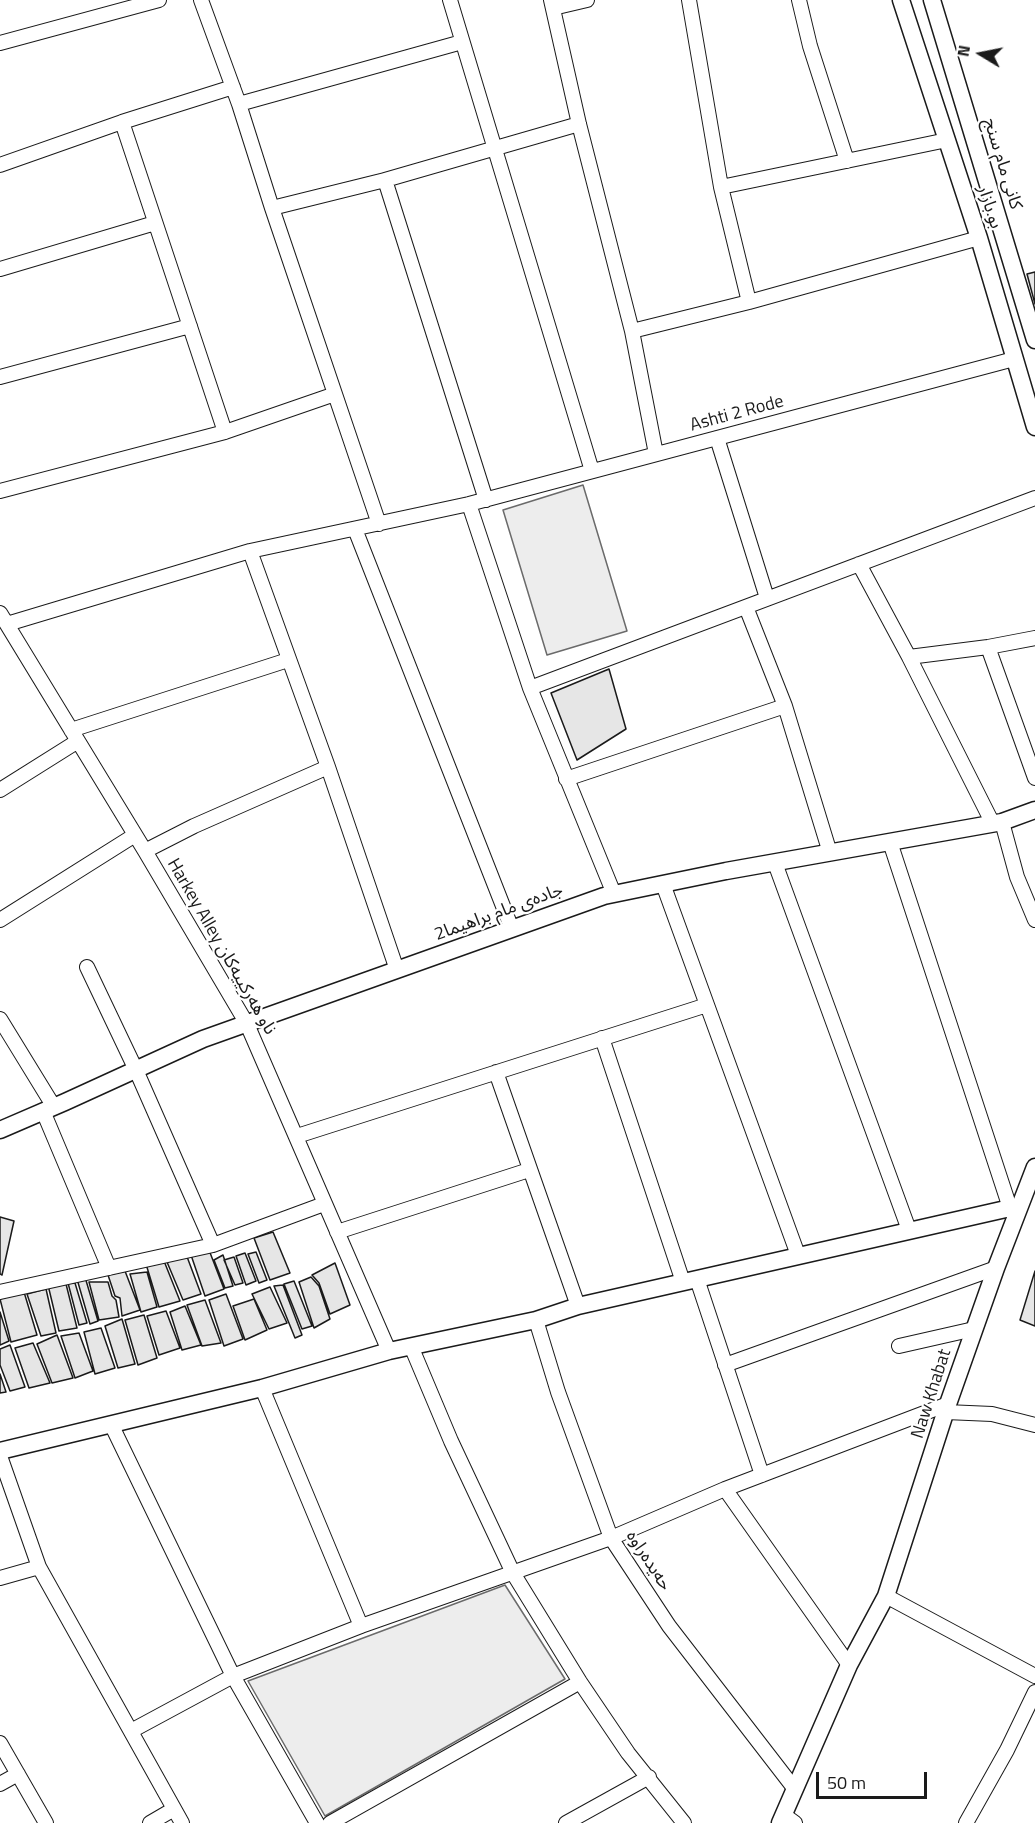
<!DOCTYPE html>
<html>
<head>
<meta charset="utf-8">
<style>
  body { margin:0 }
  #map { position:relative; width:1035px; height:1823px; overflow:hidden; background:#fff; font-family:"Titillium Web",sans-serif }
  canvas { display:block }
  .north { position:absolute; left:951px; top:24px; width:60px; height:60px; -webkit-text-stroke:4px #fff; paint-order:stroke; rotate:280deg; font-size:16px; font-weight:700; line-height:24px; text-align:center; color:#1a1a1a }
  .north::after { content:''; display:block; margin:auto; width:21px; height:27px; background:#1a1a1a; clip-path:polygon(50% 0,100% 100%,50% 72%,0 100%) }
  .scale { position:absolute; left:816px; top:1772px; width:111px; height:27px; box-sizing:border-box; border:3px solid #1a1a1a; border-top:0; padding-left:8px; font-size:18px; line-height:21px; white-space:nowrap; color:#1a1a1a; -webkit-text-stroke:4px #fff; paint-order:stroke }
</style>
</head>
<body>
<div id="map">
<canvas width="1035" height="1823"></canvas>
<div class="north">N</div>
<div class="scale">50 m</div>
</div>
<script>
const context = document.querySelector('canvas').getContext('2d');
context.lineJoin = 'round';
function paint(path, color) {
  context.fillStyle = color;
  context.fill(path, 'evenodd');
}
function poly(rows) {
  const path = new Path2D();
  for (const r of rows) {
    path.moveTo(r[0], r[1]);
    for (let i = 2; i < r.length; i += 2) path.lineTo(r[i], r[i + 1]);
  }
  return path;
}
function trace(path, color, width, dash) {
  context.strokeStyle = color;
  context.lineWidth = width;
  context.lineCap = dash ? 'butt' : 'round';
  context.setLineDash(dash || []);
  context.stroke(path);
}
function label(font, color, halo, rows, align = 'center') {
  context.font = font + ' "Titillium Web","Noto Sans Arabic",sans-serif';
  context.lineWidth = 4.5;
  context.setLineDash([]);
  context.textBaseline = 'middle';
  context.strokeStyle = halo;
  context.fillStyle = color;
  for (const [text, x, y, turn = 0] of rows) {
    context.save();
    context.translate(x, y);
    context.rotate((+turn || 0) * Math.PI / 180);
    context.textAlign = isNaN(turn) ? turn : align;
    if (halo) context.strokeText(text, 0, 0);
    context.fillText(text, 0, 0);
    context.restore();
  }
}
const built = poly([
  [583,485,627,631,547,655,503,510,583,485],
  [505,1585,565,1679,325,1816,248,1681,505,1585]
]);
const building = poly([
  [1035,272,1035,304,1027,274,1035,272],
  [609,669,626,729,577,760,551,693,609,669],
  [0,1217,14,1221,2,1275,0,1274,0,1217],
  [273,1232,290,1273,270,1280,254,1238,273,1232],
  [209,1250,224,1289,205,1296,191,1255,209,1250],
  [256,1252,267,1280,259,1283,248,1254,256,1252],
  [245,1253,256,1281,246,1285,236,1256,245,1253],
  [186,1254,201,1294,183,1300,167,1262,186,1254],
  [223,1255,233,1286,225,1288,214,1260,223,1255],
  [234,1257,243,1283,235,1285,224,1260,234,1257],
  [164,1261,180,1301,159,1307,146,1264,164,1261],
  [335,1263,350,1305,330,1314,319,1283,312,1275,335,1263],
  [125,1271,140,1310,122,1316,120,1298,115,1296,108,1275,125,1271],
  [1035,1271,1035,1326,1020,1320,1035,1271],
  [147,1272,157,1307,141,1312,130,1274,147,1272],
  [85,1277,98,1321,90,1324,77,1279,85,1277],
  [311,1277,319,1286,330,1319,314,1328,299,1282,311,1277],
  [294,1281,312,1326,302,1329,284,1284,294,1281],
  [89,1282,108,1282,112,1296,116,1300,119,1317,99,1320,89,1282],
  [68,1283,75,1283,87,1323,79,1325,68,1283],
  [66,1284,77,1328,59,1331,48,1285,66,1284],
  [283,1285,302,1335,295,1338,274,1286,283,1285],
  [270,1287,287,1323,269,1329,252,1294,270,1287],
  [46,1289,56,1333,41,1336,27,1294,46,1289],
  [24,1292,37,1335,11,1342,0,1299,24,1292],
  [226,1294,243,1339,224,1346,209,1300,226,1294],
  [254,1299,267,1330,245,1340,233,1306,254,1299],
  [205,1300,221,1343,202,1346,187,1305,205,1300],
  [185,1306,201,1345,182,1350,170,1312,185,1306],
  [166,1311,180,1348,159,1355,147,1316,166,1311],
  [0,1312,9,1341,0,1345,0,1312],
  [144,1315,157,1358,138,1365,125,1320,144,1315],
  [122,1319,135,1364,118,1368,105,1326,122,1319],
  [101,1328,115,1368,95,1374,84,1332,101,1328],
  [79,1333,93,1371,75,1378,61,1336,79,1333],
  [57,1335,73,1378,52,1383,37,1344,57,1335],
  [33,1343,50,1383,29,1388,15,1348,33,1343],
  [10,1345,25,1387,10,1391,0,1365,0,1349,10,1345],
  [0,1374,6,1392,0,1393,0,1374]
]);
const minor = poly([
  [201,0,239,104,272,208,379,524],
  [450,0,592,471],
  [551,0,579,124,632,331,656,454],
  [689,0,721,187,749,302],
  [799,0,810,46,847,161],
  [553,8,587,0],
  [0,43,159,0],
  [239,104,462,42],
  [122,122,225,432],
  [0,165,122,122,233,87],
  [385,180,486,500],
  [721,187,947,140],
  [272,208,385,180,579,124],
  [0,269,155,223],
  [632,331,749,302,979,238],
  [0,377,190,326],
  [717,438,767,598],
  [0,491,225,432,335,394],
  [469,504,530,688,614,894],
  [355,529,512,929],
  [250,551,328,767,397,970],
  [859,564,909,657,993,824],
  [746,607,785,706,830,853],
  [0,613,145,851,247,1024,389,1351],
  [7,624,250,551,469,504,1014,359],
  [988,647,1035,778],
  [909,657,988,647,1035,638],
  [530,688,1035,498],
  [71,730,288,660],
  [566,779,785,706],
  [0,790,78,741],
  [1002,822,1017,877,1035,920],
  [890,842,1010,1208],
  [145,851,194,826,328,767],
  [775,863,909,1230],
  [663,884,798,1255],
  [0,920,135,835],
  [0,1019,54,1107],
  [602,1038,683,1282],
  [496,1072,578,1306],
  [43,1111,109,1268],
  [297,1136,707,1005],
  [337,1232,529,1170],
  [213,1245,324,1204],
  [697,1279,762,1475],
  [0,1292,213,1245,136,1070,87,967],
  [536,1320,558,1392,611,1538,669,1626,794,1788],
  [411,1346,451,1441,513,1573,580,1682,628,1753,684,1823],
  [899,1346,974,1329],
  [725,1365,996,1268],
  [262,1388,361,1626],
  [946,1412,992,1414,1035,1425],
  [112,1426,233,1676,317,1823],
  [0,1456,39,1567,182,1823],
  [725,1489,849,1665],
  [0,1578,39,1567],
  [886,1596,1035,1676],
  [131,1731,233,1676,361,1626,611,1538,725,1489,948,1404],
  [0,1743,46,1823],
  [0,1784,18,1774],
  [784,1815,795,1823],
  [150,1823,174,1809],
  [330,1823,580,1682],
  [566,1823,649,1777],
  [966,1823,1007,1750,1035,1692]
]);
const tertiary = poly([
  [901,0,979,238,1035,427],
  [932,0,1035,340],
  [0,1130,65,1102,203,1039,604,896,726,871,1002,822,1035,810],
  [0,1451,262,1388,389,1351,536,1320,578,1306,1019,1206],
  [780,1823,849,1665,886,1596,948,1404,996,1268,1035,1167]
]);
const streetNames = [
  ["کانی مام سنج",1002,164,73],
  ["بو بازار",989,207,72],
  ["Ashti 2 Rode",737,414,-15],
  ["جادەی مام براهیما2",499,913,-20],
  ["Harkey Alley ناو هەركييەكان",221,947,60],
  ["Naw Khabat",932,1394,-72],
  ["حەیدەراوە",648,1561,57]
];
paint(built, '#ededed');
trace(built, '#6a6a6a', 1.5);
paint(building, '#e6e6e6');
trace(building, '#1a1a1a', 1.5);
trace(minor, '#1a1a1a', 16);
trace(tertiary, '#1a1a1a', 19);
trace(minor, '#fff', 14);
trace(tertiary, '#fff', 16);
label('18px', '#1a1a1a', '#fff', streetNames);
</script>
</body>
</html>
